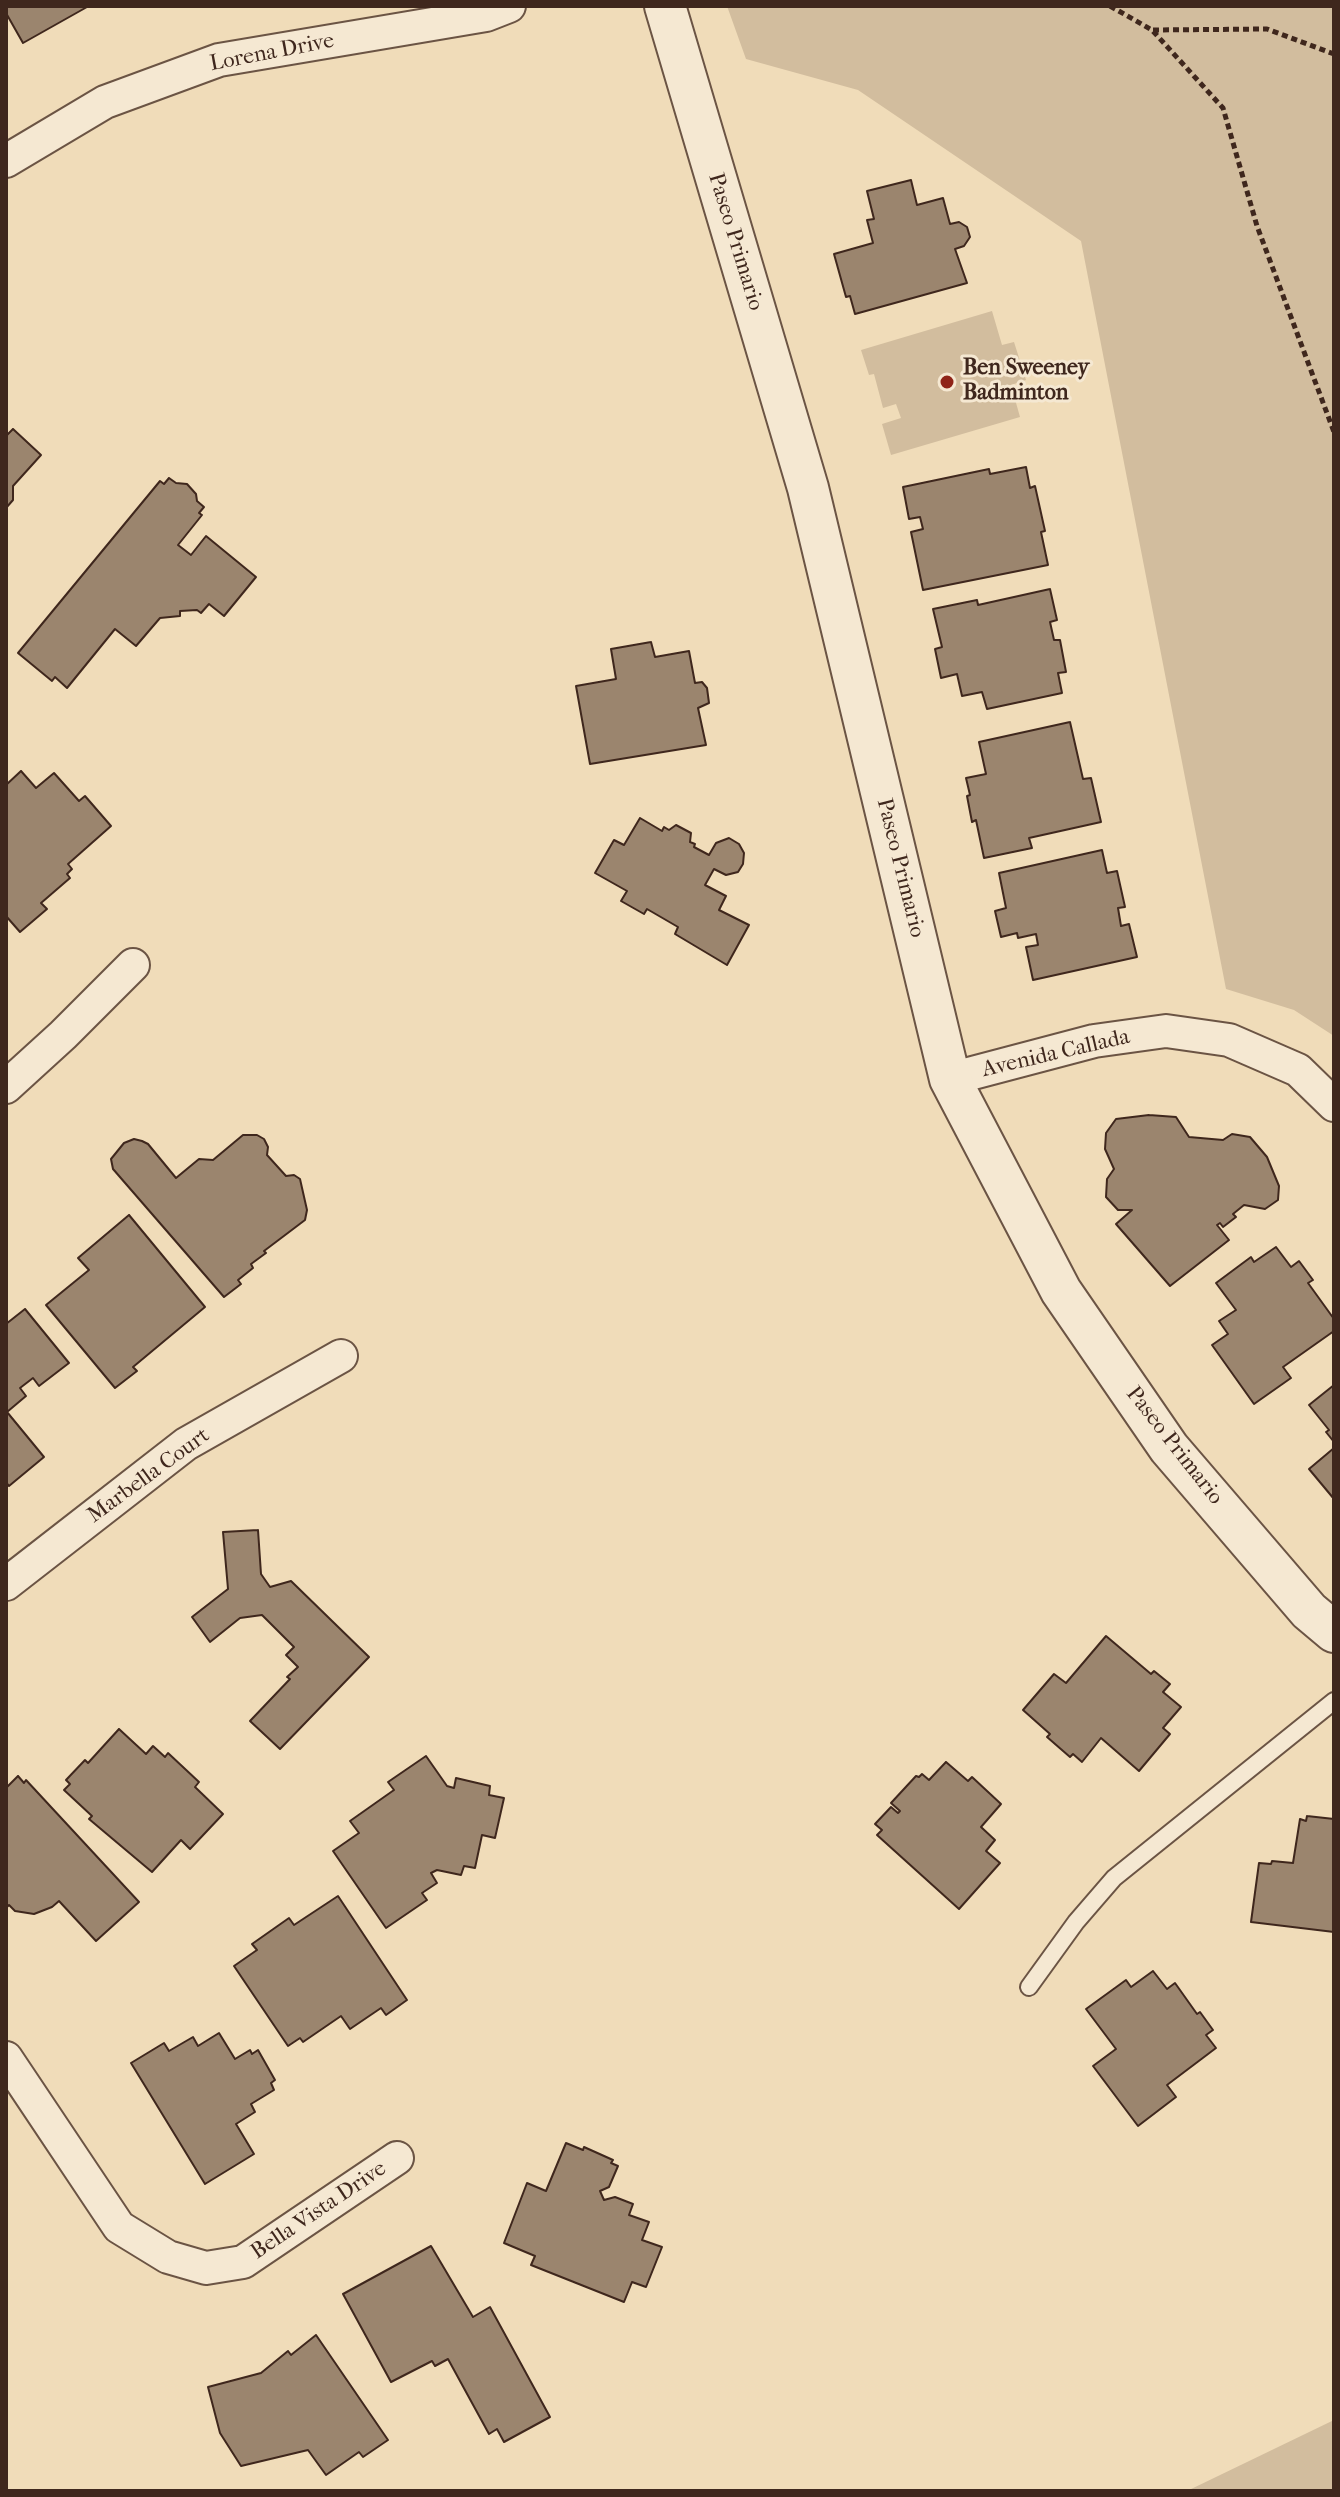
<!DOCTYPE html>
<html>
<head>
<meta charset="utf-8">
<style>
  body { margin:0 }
  #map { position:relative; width:1340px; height:2497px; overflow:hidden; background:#f0dcb9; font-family:"IM FELL French Canon",serif }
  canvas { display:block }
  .frame { position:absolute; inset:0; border:8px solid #3f271d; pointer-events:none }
</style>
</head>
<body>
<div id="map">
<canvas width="1340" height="2497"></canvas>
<div class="frame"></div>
</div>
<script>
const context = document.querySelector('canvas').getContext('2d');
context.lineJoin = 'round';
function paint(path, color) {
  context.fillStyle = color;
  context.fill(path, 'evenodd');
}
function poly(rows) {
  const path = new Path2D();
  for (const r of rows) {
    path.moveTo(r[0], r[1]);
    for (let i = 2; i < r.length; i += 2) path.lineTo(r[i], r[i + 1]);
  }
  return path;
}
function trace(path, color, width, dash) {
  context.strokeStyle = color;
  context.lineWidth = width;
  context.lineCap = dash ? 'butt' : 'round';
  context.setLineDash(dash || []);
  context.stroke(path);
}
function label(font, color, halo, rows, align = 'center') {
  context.font = font + ' "IM FELL French Canon",serif';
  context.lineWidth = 6;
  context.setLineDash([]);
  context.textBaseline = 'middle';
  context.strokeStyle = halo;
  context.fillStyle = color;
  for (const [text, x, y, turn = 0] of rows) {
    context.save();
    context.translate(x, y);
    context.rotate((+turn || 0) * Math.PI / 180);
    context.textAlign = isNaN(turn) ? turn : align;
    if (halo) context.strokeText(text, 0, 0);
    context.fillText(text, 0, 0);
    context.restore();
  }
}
const green = poly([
  [727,6,1334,6,1334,1036,1294,1010,1226,989,1081,241,858,90,746,59],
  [992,311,1002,345,1014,342,1026,380,1011,385,1020,417,891,455,882,424,901,418,896,404,883,408,874,374,869,375,861,350],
  [1334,2420,1334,2491,1187,2491]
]);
const building = poly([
  [6,6,87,6,87,7,23,43,6,13,6,6],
  [911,180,917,205,943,198,950,224,959,222,967,227,970,237,964,246,955,249,967,283,855,314,850,296,846,297,834,254,873,243,867,220,874,219,867,191,911,180],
  [13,429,41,455,13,486,13,500,6,508,6,436,13,429],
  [1026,467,1030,488,1035,486,1045,531,1041,532,1048,565,923,590,911,532,923,529,920,517,909,519,903,487,989,469,990,474,1026,467],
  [169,478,176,483,187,484,196,494,197,501,204,507,199,513,202,515,178,545,191,555,206,536,256,577,224,616,209,604,201,613,197,610,180,611,180,616,160,618,136,646,115,629,67,688,55,677,52,681,18,653,160,481,164,484,169,478],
  [1050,589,1057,620,1050,622,1054,640,1060,640,1066,672,1058,673,1062,693,987,709,982,692,962,696,957,674,941,678,935,649,942,647,933,609,977,600,978,605,1050,589],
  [651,642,655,657,689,651,695,683,702,682,707,688,709,703,698,708,706,745,590,764,576,686,616,679,611,649,651,642],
  [1070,722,1083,779,1091,778,1101,822,1029,838,1032,848,984,858,976,820,972,822,967,796,970,795,966,778,986,774,979,742,1070,722],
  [21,771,36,788,54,773,79,801,85,796,111,826,68,864,72,869,67,874,70,878,41,903,47,909,20,932,6,916,6,785,21,771],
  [640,818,662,831,664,827,669,830,676,825,691,833,690,842,695,844,694,847,709,855,716,843,729,838,739,844,744,853,743,864,738,872,726,875,714,869,705,885,726,896,719,910,749,925,727,965,675,934,678,927,647,909,644,914,621,901,627,891,595,873,614,840,624,845,640,818],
  [1102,850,1107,873,1117,871,1125,907,1118,908,1121,926,1129,924,1137,957,1033,980,1026,947,1038,945,1036,934,1018,938,1017,933,1001,937,995,911,1006,908,999,873,1102,850],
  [1149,1115,1176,1117,1189,1137,1223,1140,1232,1134,1250,1137,1267,1157,1279,1186,1278,1200,1265,1209,1244,1205,1233,1214,1236,1217,1223,1227,1220,1223,1217,1225,1229,1240,1170,1286,1116,1224,1132,1210,1118,1210,1106,1197,1107,1179,1114,1169,1105,1149,1106,1133,1116,1119,1149,1115],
  [243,1135,257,1135,264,1139,268,1147,267,1155,286,1176,294,1175,300,1179,307,1210,305,1220,264,1251,266,1253,251,1264,253,1268,238,1280,241,1284,224,1297,113,1169,111,1159,124,1143,134,1139,142,1141,148,1144,176,1178,199,1159,213,1160,243,1135],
  [129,1215,205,1307,133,1367,137,1371,115,1388,46,1305,89,1270,78,1258,129,1215],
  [1276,1247,1291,1267,1299,1261,1313,1280,1308,1283,1334,1319,1334,1331,1283,1367,1291,1378,1254,1404,1212,1345,1228,1334,1219,1321,1236,1310,1216,1283,1251,1257,1254,1262,1276,1247],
  [25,1309,69,1363,39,1386,33,1378,20,1388,26,1396,7,1412,44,1457,9,1486,6,1482,6,1324,25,1309],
  [1334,1385,1334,1442,1326,1432,1329,1430,1309,1405,1334,1385],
  [1334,1448,1334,1499,1309,1469,1334,1448],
  [258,1530,261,1574,270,1587,291,1581,369,1657,280,1749,250,1721,290,1679,287,1677,298,1667,286,1655,294,1647,262,1615,240,1618,210,1642,192,1617,228,1589,223,1532,258,1530],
  [1106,1636,1151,1674,1154,1671,1170,1684,1163,1692,1181,1707,1163,1728,1170,1734,1139,1771,1101,1738,1082,1762,1073,1754,1070,1757,1047,1737,1050,1734,1023,1710,1054,1674,1066,1683,1106,1636],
  [119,1729,146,1754,153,1746,165,1757,168,1753,199,1782,195,1787,223,1814,190,1849,181,1840,152,1872,89,1819,92,1816,64,1790,70,1784,66,1780,85,1760,88,1763,119,1729],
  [426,1756,447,1786,454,1788,456,1778,490,1786,489,1795,504,1798,495,1838,482,1835,475,1868,464,1866,461,1875,437,1870,431,1873,437,1883,422,1893,427,1900,386,1928,333,1851,359,1833,350,1821,394,1790,388,1782,426,1756],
  [946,1762,968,1781,972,1777,1001,1804,981,1827,995,1840,986,1851,1000,1863,959,1909,877,1835,882,1830,875,1824,891,1807,898,1813,900,1811,891,1803,916,1776,919,1777,922,1774,929,1780,946,1762],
  [18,1776,24,1783,26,1780,139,1902,96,1941,59,1901,52,1907,34,1914,15,1911,9,1905,6,1908,6,1788,18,1776],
  [1307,1816,1334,1819,1334,1932,1251,1922,1259,1863,1271,1864,1272,1861,1293,1863,1300,1819,1306,1821,1307,1816],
  [338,1896,407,2000,386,2015,381,2008,350,2029,341,2016,303,2042,300,2038,288,2046,234,1966,257,1950,252,1944,289,1918,294,1925,338,1896],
  [1153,1971,1167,1989,1175,1983,1197,2014,1200,2012,1213,2030,1206,2035,1216,2048,1167,2085,1176,2097,1138,2126,1093,2066,1116,2049,1086,2009,1126,1980,1131,1987,1153,1971],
  [219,2033,235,2059,250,2050,252,2054,258,2050,275,2080,271,2083,274,2090,251,2104,255,2112,236,2124,254,2154,205,2184,131,2063,164,2043,169,2051,193,2037,198,2046,219,2033],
  [566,2143,583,2150,584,2147,613,2160,611,2163,618,2166,609,2187,600,2191,604,2200,615,2197,633,2204,629,2215,649,2222,642,2240,662,2247,646,2287,632,2282,624,2302,531,2265,535,2256,504,2243,527,2183,546,2191,566,2143],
  [431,2246,473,2317,490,2307,550,2417,504,2442,497,2429,489,2434,448,2359,435,2366,432,2361,391,2382,343,2294,431,2246],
  [316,2335,388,2440,363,2457,359,2452,326,2475,308,2450,241,2466,220,2433,208,2387,261,2373,288,2351,291,2355,316,2335]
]);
const path = poly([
  [1110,6,1152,30,1223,108,1257,226,1334,432],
  [1153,30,1267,29,1334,54]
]);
const service = poly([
  [1029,1987,1076,1922,1114,1878,1334,1701]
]);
const minor = poly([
  [6,161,105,102,219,60,486,15,509,6],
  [950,1079,1094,1041,1166,1031,1229,1040,1298,1070,1334,1105],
  [6,1087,63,1035,133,965],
  [6,1584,186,1444,341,1356],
  [6,2058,119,2227,168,2257,206,2268,243,2262,397,2158]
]);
const tertiary = poly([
  [665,6,808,488,950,1079,1061,1291,1169,1448,1309,1611,1334,1632]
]);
const markers = [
  [947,382,8,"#8f2418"]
];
const streetNames = [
  ["Lorena Drive",272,53,-11],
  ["Paseo Primario",735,242,73],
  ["Paseo Primario",900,868,76],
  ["Avenida Callada",1056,1054,-13],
  ["Paseo Primario",1174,1446,52],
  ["Marbella Court",149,1476,-36],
  ["Bella Vista Drive",319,2211,-34]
];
const poiNames = [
  ["Ben Sweeney",963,369],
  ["Badminton",963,394]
];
paint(green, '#d2bd9e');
paint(building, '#9b856e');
trace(building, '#3f271d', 2);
trace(service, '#6b5444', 20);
trace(minor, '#6b5444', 36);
trace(tertiary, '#6b5444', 44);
trace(path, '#3f271d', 5, [6, 4]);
trace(service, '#f5e8d2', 16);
trace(minor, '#f5e8d2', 32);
trace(tertiary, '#f5e8d2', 40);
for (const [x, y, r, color] of markers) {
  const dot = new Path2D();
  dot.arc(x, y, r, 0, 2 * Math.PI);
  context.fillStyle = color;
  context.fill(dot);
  trace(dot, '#f5e8d2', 3);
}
label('22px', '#3f271d', '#f5e8d2', streetNames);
label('bold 22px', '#3f271d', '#f5e8d2', poiNames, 'left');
</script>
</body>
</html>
